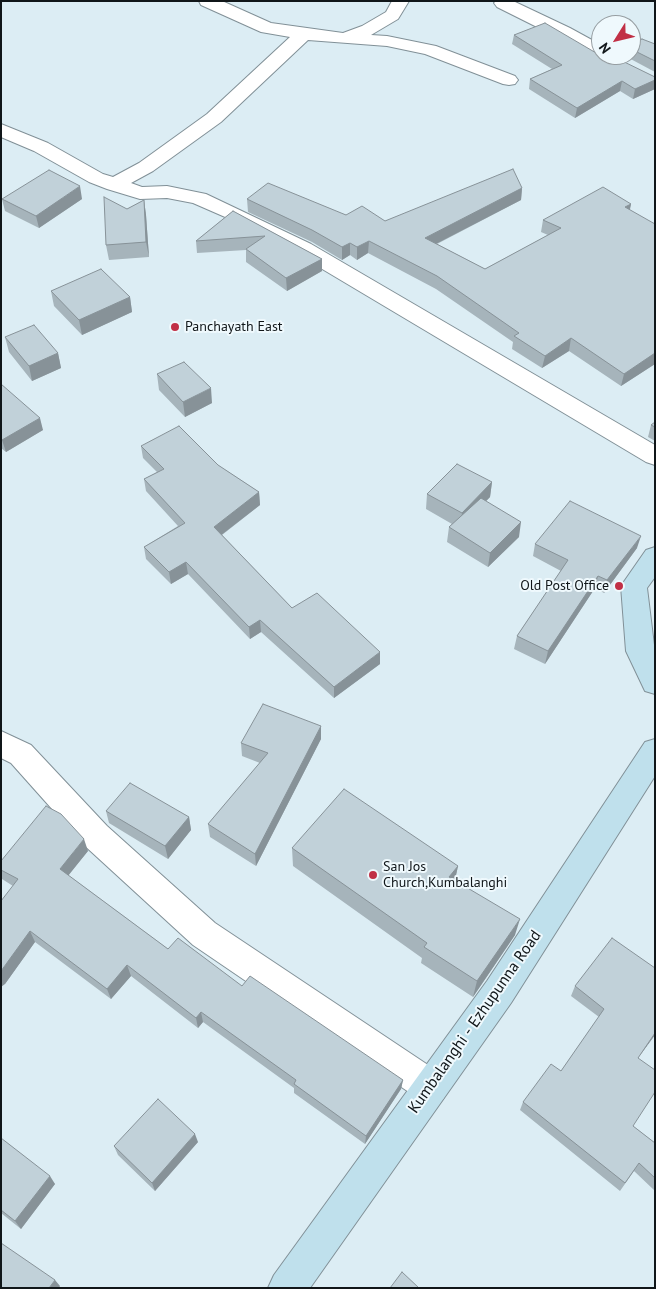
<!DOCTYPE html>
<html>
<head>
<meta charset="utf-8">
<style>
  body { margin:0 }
  #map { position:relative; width:656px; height:1289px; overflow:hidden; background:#dcedf4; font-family:"PT Sans",sans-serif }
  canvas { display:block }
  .frame { position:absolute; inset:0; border:2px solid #101619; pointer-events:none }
  .north { position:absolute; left:591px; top:15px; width:50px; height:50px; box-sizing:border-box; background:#eff9fd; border:1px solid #969ea2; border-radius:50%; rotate:234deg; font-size:14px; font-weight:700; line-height:20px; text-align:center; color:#101619 }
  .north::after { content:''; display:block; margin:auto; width:18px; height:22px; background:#c13046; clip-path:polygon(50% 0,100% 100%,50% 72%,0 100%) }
</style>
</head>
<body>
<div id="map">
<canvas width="656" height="1289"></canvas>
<div class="frame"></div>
<div class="north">N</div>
</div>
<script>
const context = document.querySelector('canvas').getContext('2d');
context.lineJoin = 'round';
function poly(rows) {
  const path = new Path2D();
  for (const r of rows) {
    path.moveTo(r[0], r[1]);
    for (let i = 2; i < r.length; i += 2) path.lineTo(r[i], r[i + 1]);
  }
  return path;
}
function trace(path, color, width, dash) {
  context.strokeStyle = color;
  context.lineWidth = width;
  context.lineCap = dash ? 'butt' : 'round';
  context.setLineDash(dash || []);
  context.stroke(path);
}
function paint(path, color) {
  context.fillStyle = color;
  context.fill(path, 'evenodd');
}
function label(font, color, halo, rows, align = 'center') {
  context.font = font + ' "PT Sans",sans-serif';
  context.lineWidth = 4;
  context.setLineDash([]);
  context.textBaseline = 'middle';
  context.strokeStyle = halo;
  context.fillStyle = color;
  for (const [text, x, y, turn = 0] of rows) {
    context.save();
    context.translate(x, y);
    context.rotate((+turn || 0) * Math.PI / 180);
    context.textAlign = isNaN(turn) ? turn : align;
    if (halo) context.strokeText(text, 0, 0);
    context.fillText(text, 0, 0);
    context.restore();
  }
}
const street = poly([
  [199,1,222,1,271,23,343,33,362,26,386,12,392,1,409,1,398,19,371,35,387,36,436,46,515,76,518,80,515,84,509,85,503,84,425,54,387,46,308,40,221,122,153,171,131,183,142,187,167,186,206,194,311,244,655,445,655,465,646,462,297,254,232,220,193,203,167,198,140,199,107,189,89,182,34,151,1,137,1,124,48,143,103,174,113,177,139,163,207,114,290,37,261,32,201,5,199,1],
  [496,1,513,1,570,28,601,45,601,55,608,55,601,57,595,56,497,7,494,3,496,1],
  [1,731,31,745,107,826,215,923,443,1075,448,1087,443,1099,431,1104,419,1099,193,945,85,846,11,763,1,758,1,731]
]);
const secondary = poly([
  [655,547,655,577,647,588,655,653,655,694,645,691,626,651,621,586,646,550,655,547],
  [655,739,655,776,511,1003,310,1288,268,1288,274,1275,487,981,645,742,655,739]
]);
const wall = poly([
  [514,35,603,57,655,77,655,89,633,99,620,91,575,118,529,89,530,79,552,69,512,44],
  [631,44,655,44,655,72,625,56,625,55,631,55],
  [522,188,521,200,437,244,485,269,548,235,541,232,543,220,631,204,630,210,655,364,621,386,569,351,542,368,512,349,513,342,436,289,368,253,357,260,350,255,342,260,312,242,248,212,247,199,385,221],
  [2,199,82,199,39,228,5,211],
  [144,200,146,215,149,257,109,260,106,245,127,209],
  [233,211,322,259,322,271,287,291,246,262,246,250,197,253,196,241],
  [51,291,130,297,132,312,82,335,54,306],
  [5,337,58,353,61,368,32,381,9,352],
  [157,374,212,403,185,417,159,390],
  [1,384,43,430,6,452,1,448],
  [655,422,655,441,648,437,651,425],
  [141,446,218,465,259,492,260,505,222,535,292,608,380,664,334,698,261,632,250,639,188,574,171,584,146,559,144,547,178,526,146,491,144,479,157,472,143,458],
  [492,482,490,497,486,501,519,537,488,567,447,542,449,527,452,524,426,509,427,494],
  [535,544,637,548,604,593,595,588,545,664,514,649,517,636,561,571,533,556],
  [321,726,321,739,256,866,210,837,208,824,260,763,242,756,241,743],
  [106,811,189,817,191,830,168,859,109,823],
  [292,848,458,866,455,880,515,935,473,997,421,963,422,958,293,866],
  [88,851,68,875,168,949,242,986,403,1080,401,1089,365,1144,294,1093,294,1088,203,1022,198,1028,131,976,111,999,35,942,5,984,13,886,2,879,1,861],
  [655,968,655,1035,638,1058,633,1126,655,1143,655,1191,634,1171,620,1191,520,1110,523,1102,561,1071,599,1017,571,996,575,986],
  [1,1138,55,1184,21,1229,1,1213],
  [198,1142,155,1191,118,1155,114,1146]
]);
const shadedWall = poly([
  [655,80,655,89,633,99,635,89],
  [622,81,620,91,575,118,577,108],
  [80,186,82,199,39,228,36,216],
  [522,188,521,200,424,250,425,238],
  [144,200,146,215,149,257,146,242],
  [631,204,628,216,625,207],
  [369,241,368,253,357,260,357,247],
  [350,243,350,255,342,260,342,247],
  [322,259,322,271,287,291,286,278],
  [130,297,132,312,82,335,79,320],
  [571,338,569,351,542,368,545,356],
  [58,353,61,368,32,381,29,366],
  [655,353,655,364,621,386,624,374],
  [211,388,212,403,185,417,183,402],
  [40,418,43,430,6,452,2,440],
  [492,482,490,497,460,528,462,513],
  [259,492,260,505,216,539,214,527],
  [521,522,519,537,488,567,490,553],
  [641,536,637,548,604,593,607,580],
  [186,562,188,574,171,584,169,572],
  [598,576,595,588,545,664,548,651],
  [260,620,261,632,250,639,249,627],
  [380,652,380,664,334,698,334,687],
  [321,726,321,739,256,866,255,854],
  [189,817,191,830,168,859,165,846],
  [84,839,88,851,64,881,60,869],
  [458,866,454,884,449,877],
  [520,919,515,935,473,997,477,981],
  [30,931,35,942,5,984,1,987,1,971],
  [127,965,131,976,111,999,107,989],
  [201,1012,203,1022,198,1028,196,1018],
  [655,1033,655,1035,632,1066,638,1058],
  [403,1080,401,1089,365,1144,366,1136],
  [195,1134,198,1142,155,1191,152,1183],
  [50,1176,55,1184,21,1229,15,1221],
  [55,1280,60,1286,59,1288,49,1288]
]);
const building = poly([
  [545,23,603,57,607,55,610,55,655,77,655,80,635,89,622,81,577,108,530,79,562,65,514,35,545,23],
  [642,39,655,44,655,61,631,49,631,44,642,39],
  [513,169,522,188,425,238,485,269,561,228,543,220,603,187,631,204,625,207,655,224,655,353,624,374,571,338,545,356,514,336,519,333,437,276,369,241,357,247,350,243,342,247,312,230,247,199,268,183,346,215,362,206,385,221,513,169],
  [49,170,80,186,36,216,2,199,49,170],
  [104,197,127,209,144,200,146,242,106,245,104,197],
  [233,211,322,259,286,278,246,249,265,236,196,241,233,211],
  [101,269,130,297,79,320,51,291,101,269],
  [34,325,58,353,29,366,5,337,34,325],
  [184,362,211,388,183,402,157,374,184,362],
  [1,384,40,418,2,440,1,439,1,384],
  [655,422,655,427,651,425,655,422],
  [179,426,218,465,259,492,214,527,292,608,317,593,380,652,334,687,260,620,249,627,186,562,169,572,144,547,185,523,144,479,164,469,141,446,179,426],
  [457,464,492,482,462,513,427,494,457,464],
  [481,498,521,522,490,553,449,527,481,498],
  [570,501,641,536,607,580,598,576,548,651,517,636,568,560,535,544,570,501],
  [263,704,321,726,255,854,208,824,268,753,241,743,263,704],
  [130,783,189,817,165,846,106,811,130,783],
  [344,789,458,866,449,877,520,919,477,981,424,947,427,943,292,848,344,789],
  [46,806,61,814,84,839,60,869,168,949,178,938,242,986,250,976,403,1080,366,1136,294,1084,296,1080,201,1012,196,1018,127,965,107,989,30,931,1,971,1,901,18,879,1,870,1,861,46,806],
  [612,938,655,968,655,1033,638,1058,655,1070,655,1092,633,1126,655,1143,655,1178,639,1163,625,1183,523,1102,551,1064,561,1071,604,1009,575,986,612,938],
  [158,1099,195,1134,152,1183,114,1146,158,1099],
  [1,1138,50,1176,15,1221,1,1210,1,1138],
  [1,1243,55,1280,49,1288,1,1288,1,1243],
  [402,1272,419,1288,390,1288,402,1272]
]);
const markers = [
  [175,327,5,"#c13046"],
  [619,586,5,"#c13046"],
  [373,875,5,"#c13046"]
];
const poiNames = [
  ["Panchayath East",185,327],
  ["Old Post Office",609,586,"right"],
  ["San Jos",383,867],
  ["Church,Kumbalanghi",383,883]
];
const nearStreetnames = [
  ["Kumbalanghi - Ezhupunna Road",475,1022,-55]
];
trace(street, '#819097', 2);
trace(secondary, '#819097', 2);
paint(street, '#fff');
paint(secondary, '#bfe0ec');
paint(wall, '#a6b4bb');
paint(shadedWall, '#879298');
paint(building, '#c1d1d9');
trace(building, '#879298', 1);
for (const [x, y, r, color] of markers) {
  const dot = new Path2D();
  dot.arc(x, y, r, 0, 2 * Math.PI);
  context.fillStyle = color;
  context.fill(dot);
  trace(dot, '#eff9fd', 2);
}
label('14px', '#101619', '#eff9fd', poiNames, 'left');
label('16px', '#101619', '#eff9fd', nearStreetnames);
</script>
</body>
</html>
